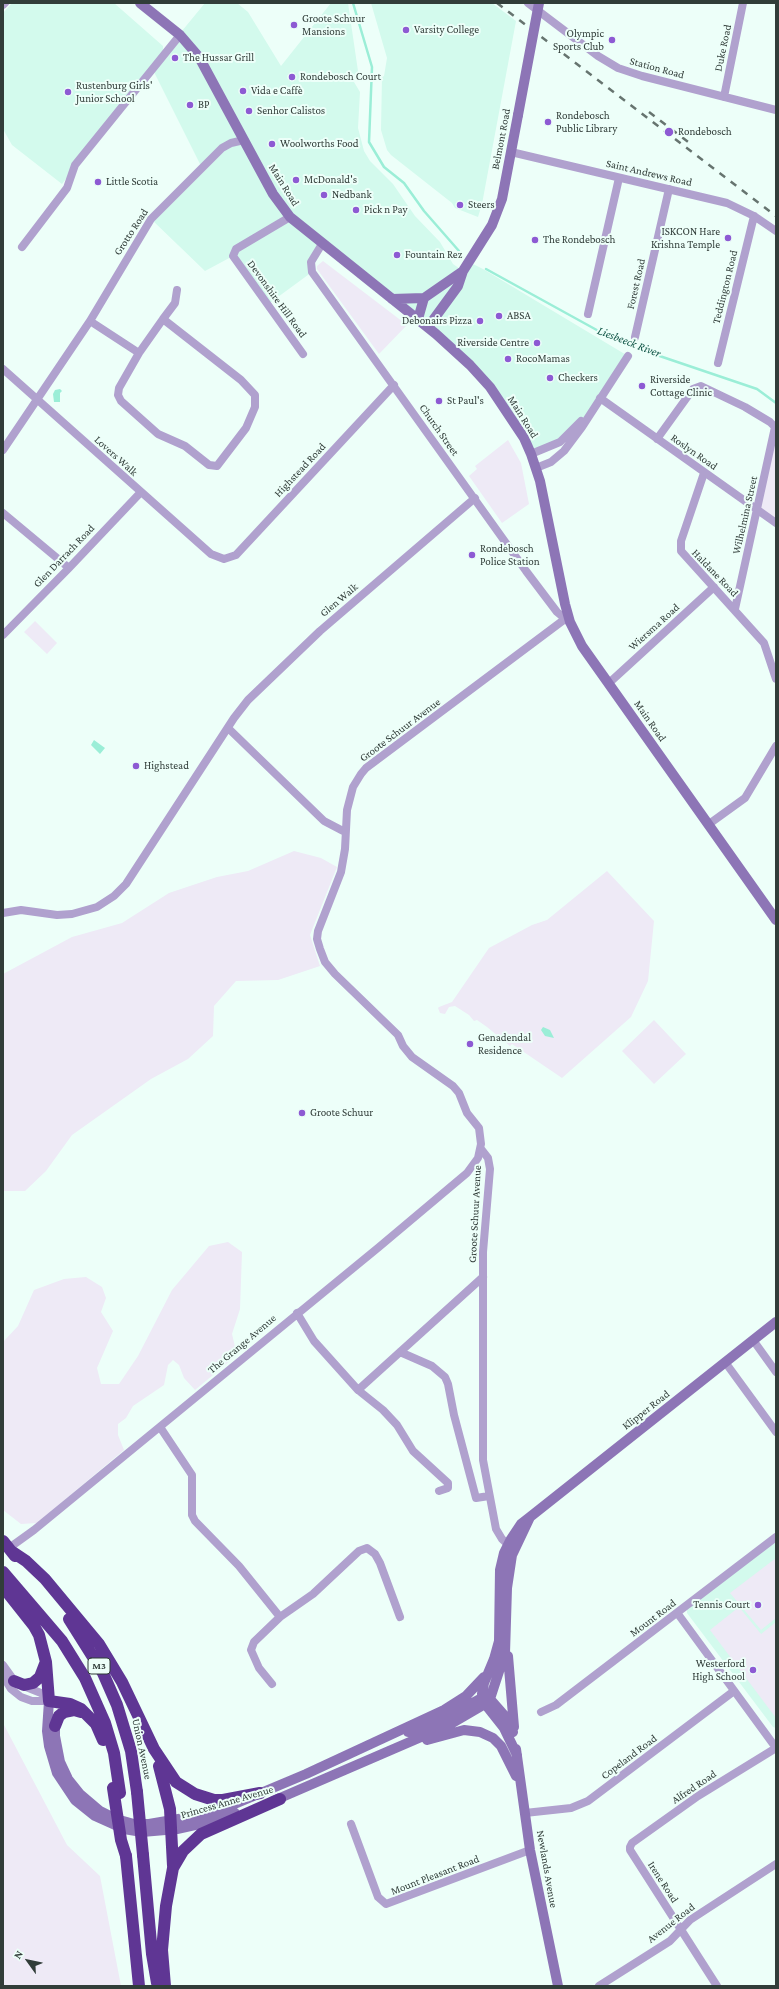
<!DOCTYPE html>
<html>
<head>
<meta charset="utf-8">
<style>
  body { margin:0 }
  #map { position:relative; width:779px; height:1989px; overflow:hidden; background:#edfff9; font-family:"Crimson Pro",serif }
  canvas { display:block }
  .frame { position:absolute; inset:0; border:4px solid #313d39; pointer-events:none }
  .north { position:absolute; left:8px; top:1941px; width:40px; height:40px; -webkit-text-stroke:3px #edfff9; paint-order:stroke; rotate:303deg; font-size:11px; font-weight:700; line-height:16px; text-align:center; color:#313d39 }
  .north::after { content:''; display:block; margin:auto; width:14px; height:18px; background:#313d39; clip-path:polygon(50% 0,100% 100%,50% 72%,0 100%) }
</style>
</head>
<body>
<div id="map">
<canvas width="779" height="1989"></canvas>
<div class="frame"></div>
<div class="north">N</div>
</div>
<script>
const context = document.querySelector('canvas').getContext('2d');
context.lineJoin = 'round';
function paint(path, color) {
  context.fillStyle = color;
  context.fill(path, 'evenodd');
}
function poly(rows) {
  const path = new Path2D();
  for (const r of rows) {
    path.moveTo(r[0], r[1]);
    for (let i = 2; i < r.length; i += 2) path.lineTo(r[i], r[i + 1]);
  }
  return path;
}
function trace(path, color, width, dash) {
  context.strokeStyle = color;
  context.lineWidth = width;
  context.lineCap = dash ? 'butt' : 'round';
  context.setLineDash(dash || []);
  context.stroke(path);
}
function label(font, color, halo, rows, align = 'center') {
  context.font = font + ' "Crimson Pro",serif';
  context.lineWidth = 4;
  context.setLineDash([]);
  context.textBaseline = 'middle';
  context.strokeStyle = halo;
  context.fillStyle = color;
  for (const [text, x, y, turn = 0] of rows) {
    context.save();
    context.translate(x, y);
    context.rotate((+turn || 0) * Math.PI / 180);
    context.textAlign = isNaN(turn) ? turn : align;
    if (halo) context.strokeText(text, 0, 0);
    context.fillText(text, 0, 0);
    context.restore();
  }
}
const built = poly([
  [12,3,114,3,163,46,163,54,205,3,237,3,248,12,281,66,331,3,348,3,358,71,354,82,360,92,358,128,364,151,370,161,393,184,415,216,440,242,453,264,463,271,469,262,483,269,628,356,592,410,566,438,531,454,480,375,322,244,312,272,267,305,233,256,205,271,151,219,202,168,152,68,62,184,12,145,3,129,3,13],
  [371,3,492,3,516,21,482,204,478,217,455,208,452,203,391,155,387,150,381,130,382,77,384,76,387,58],
  [776,1538,776,1728,773,1727,687,1613,687,1608]
]);
const green = poly([
  [323,261,407,325,379,354,317,269,317,266],
  [508,440,521,463,529,504,502,523,469,476,477,469,475,466],
  [776,440,776,519,760,508],
  [35,621,57,643,47,654,24,632],
  [294,851,321,858,337,867,310,935,320,966,278,980,236,981,214,1006,213,1036,188,1059,151,1079,72,1135,46,1171,25,1191,3,1191,3,974,72,937,122,923,169,893,217,877,248,871],
  [607,871,654,921,648,981,631,1017,562,1078,512,1044,510,1046,487,1027,477,1020,474,1021,469,1015,455,1006,449,1007,445,1014,440,1013,438,1008,439,1007,452,1002,489,948,532,925,547,920],
  [654,1020,686,1054,654,1084,622,1051],
  [228,1242,242,1252,240,1309,232,1334,237,1355,195,1390,184,1378,179,1365,173,1360,168,1365,164,1385,133,1406,126,1418,118,1424,118,1435,124,1450,37,1523,21,1524,3,1510,3,1342,18,1326,34,1290,64,1279,86,1277,102,1287,106,1298,101,1312,113,1331,97,1368,101,1384,119,1384,138,1356,172,1290,209,1246],
  [776,1558,776,1618,761,1630,730,1593],
  [739,1607,761,1634,776,1622,776,1718,710,1630],
  [3,1723,67,1845,100,1876,121,1986,3,1986]
]);
const water = poly([
  [60,389,62,391,60,393,60,402,54,402,53,394,55,390],
  [94,740,105,748,100,754,91,745],
  [543,1027,550,1030,554,1038,545,1036,541,1030]
]);
const stream = poly([
  [353,3,372,67,369,142,384,167,404,183,424,211,459,251],
  [486,269,604,334,636,348,757,389,776,403]
]);
const street = poly([
  [528,3,598,56,618,68,642,76,776,110],
  [3,5,5,3],
  [724,97,743,3],
  [511,152,727,203,754,216,776,231],
  [290,217,236,249,233,256,303,354],
  [322,244,311,262,312,272,526,571,557,612,569,622],
  [22,247,67,188,75,165,180,35],
  [588,314,619,178],
  [163,319,241,380,255,395,255,407,246,428,217,466,209,465,185,446,158,434,121,401,118,395,119,388,139,353,163,319,175,303,177,290],
  [90,321,139,353],
  [635,337,669,189],
  [718,363,754,216],
  [3,369,211,554,224,559,236,555,394,385],
  [600,398,776,523],
  [657,439,693,389,701,386,745,407,770,422,775,427,735,609],
  [3,450,90,321,151,219,222,148,231,143,244,140],
  [531,454,560,442,581,421],
  [536,468,551,462,564,451,582,427,628,356],
  [704,473,681,541,681,551,764,643,776,679],
  [3,513,69,568],
  [3,635,69,568,141,492],
  [609,683,714,587],
  [228,728,324,821,345,832],
  [709,824,745,798,776,746],
  [3,913,21,910,57,915,72,914,97,907,114,896,126,884,234,718,248,700,320,631,475,498],
  [481,1149,488,1158,490,1169,483,1252,483,1460,496,1529,502,1539,512,1548],
  [297,1313,314,1341,358,1390,383,1410,397,1425,413,1451,448,1483,448,1488,439,1491],
  [753,1340,776,1372],
  [400,1352,432,1366,445,1377,448,1384,454,1415,476,1498,489,1496],
  [725,1362,776,1432],
  [358,1390,483,1277],
  [160,1427,192,1475,192,1515,195,1521,239,1566,280,1617,254,1642,251,1650,259,1668,272,1684],
  [9,1548,34,1530,379,1247,467,1173,478,1158,481,1144,479,1128,467,1113,459,1093,453,1086,412,1057,403,1046,398,1035,335,974,325,962,320,949,317,939,318,931,341,872,345,849,347,810,353,787,361,774,366,768,565,619],
  [678,1614,776,1748],
  [280,1617,313,1594,359,1551,367,1548,375,1554,380,1563,400,1617],
  [3,1665,16,1683,41,1693,49,1701],
  [3,1676,11,1689,21,1697,32,1701,49,1701],
  [541,1712,556,1705,776,1537],
  [525,1813,571,1808,588,1801,734,1691],
  [351,1824,378,1897,386,1904,530,1850],
  [599,1986,670,1941,690,1920,776,1864],
  [717,1986,630,1850,630,1847,632,1843,698,1796,776,1748]
]);
const secondary = poly([
  [140,3,180,35,199,57,273,194,290,217,436,334,470,365,490,387,524,438,531,454,540,481,565,604,570,622,582,646,776,920],
  [392,299,424,298],
  [418,319,424,298,463,271],
  [428,327,458,286,463,271,492,225,502,199,518,115],
  [508,1656,514,1727],
  [490,1699,504,1715,513,1732],
  [49,1701,47,1731,49,1746,57,1773,75,1800,95,1816,124,1829,142,1832,177,1829,204,1823,235,1813],
  [55,1719,55,1736,60,1762,68,1779,80,1794,100,1811,116,1819,134,1824,149,1824,202,1815,218,1811,306,1774,444,1710,466,1696,484,1677],
  [408,1732,443,1719,482,1698,488,1699],
  [427,1740,464,1730,480,1732,493,1738,501,1746,516,1776],
  [516,1749,530,1850,558,1986],
  [517,1755,504,1728,485,1704,482,1694,484,1683,494,1659,499,1641,500,1570,504,1553,511,1539,521,1524,530,1517,776,1322],
  [273,1801,449,1725,485,1704,490,1699,505,1653,507,1588,512,1555,530,1517]
]);
const highway = poly([
  [3,1541,15,1556],
  [11,1551,26,1561,45,1579,99,1644,122,1682,154,1749,176,1782,195,1794,214,1800,223,1800,260,1793],
  [3,1572,62,1641,85,1678,105,1723,114,1753,120,1793],
  [3,1587,34,1626,39,1635,46,1662,49,1701,70,1704,81,1709,96,1724,103,1740],
  [69,1619,103,1673,117,1705,131,1751,137,1792],
  [14,1681,24,1685,33,1683,40,1677,45,1664],
  [55,1726,59,1716,64,1712,74,1710,81,1712],
  [159,1766,170,1809,173,1866],
  [143,1855,152,1954,157,1983],
  [126,1856,139,1986],
  [165,1986,162,1950,166,1906,173,1868,183,1851,201,1834,280,1799]
]);
const rail = poly([
  [497,3,776,216],
  [649,112,692,145]
]);
const secondaryBridge = poly([
  [518,115,539,3]
]);
const highwayBridge = poly([
  [113,1788,121,1840,126,1856],
  [137,1792,143,1855]
]);
const markers = [
  [294,25,4,"#8d5ad3"],
  [406,30,4,"#8d5ad3"],
  [612,40,4,"#8d5ad3"],
  [175,58,4,"#8d5ad3"],
  [292,77,4,"#8d5ad3"],
  [243,91,4,"#8d5ad3"],
  [68,92,4,"#8d5ad3"],
  [190,105,4,"#8d5ad3"],
  [249,111,4,"#8d5ad3"],
  [548,122,4,"#8d5ad3"],
  [669,132,5,"#8d5ad3"],
  [272,144,4,"#8d5ad3"],
  [296,180,4,"#8d5ad3"],
  [98,182,4,"#8d5ad3"],
  [324,195,4,"#8d5ad3"],
  [460,205,4,"#8d5ad3"],
  [356,210,4,"#8d5ad3"],
  [728,238,4,"#8d5ad3"],
  [535,240,4,"#8d5ad3"],
  [397,255,4,"#8d5ad3"],
  [499,316,4,"#8d5ad3"],
  [480,321,4,"#8d5ad3"],
  [537,343,4,"#8d5ad3"],
  [508,359,4,"#8d5ad3"],
  [550,378,4,"#8d5ad3"],
  [642,386,4,"#8d5ad3"],
  [439,401,4,"#8d5ad3"],
  [472,555,4,"#8d5ad3"],
  [136,766,4,"#8d5ad3"],
  [470,1044,4,"#8d5ad3"],
  [302,1113,4,"#8d5ad3"],
  [758,1605,4,"#8d5ad3"],
  [753,1670,4,"#8d5ad3"]
];
const shields = [
  [99,1666,22]
];
const shieldNames = [
  ["M3",99,1666]
];
const poiNames = [
  ["Groote Schuur",302,19],
  ["Mansions",302,32],
  ["Varsity College",414,30],
  ["Olympic",604,34,"right"],
  ["Sports Club",604,47,"right"],
  ["The Hussar Grill",183,58],
  ["Rondebosch Court",300,77],
  ["Rustenburg Girls'",76,86],
  ["Junior School",76,99],
  ["Vida e Caffè",251,91],
  ["BP",198,105],
  ["Senhor Calistos",257,111],
  ["Rondebosch",556,116],
  ["Public Library",556,129],
  ["Rondebosch",678,132],
  ["Woolworths Food",280,144],
  ["McDonald's",304,180],
  ["Little Scotia",106,182],
  ["Nedbank",332,195],
  ["Steers",468,205],
  ["Pick n Pay",364,210],
  ["ISKCON Hare",720,232,"right"],
  ["Krishna Temple",720,245,"right"],
  ["The Rondebosch",543,240],
  ["Fountain Rez",405,255],
  ["ABSA",507,316],
  ["Debonairs Pizza",472,321,"right"],
  ["Riverside Centre",529,343,"right"],
  ["RocoMamas",516,359],
  ["Checkers",558,378],
  ["Riverside",650,380],
  ["Cottage Clinic",650,393],
  ["St Paul's",447,401],
  ["Rondebosch",480,549],
  ["Police Station",480,562],
  ["Highstead",144,766],
  ["Genadendal",478,1038],
  ["Residence",478,1051],
  ["Groote Schuur",310,1113],
  ["Tennis Court",750,1605,"right"],
  ["Westerford",745,1664,"right"],
  ["High School",745,1677,"right"]
];
const streetNames = [
  ["Duke Road",723,48,-78],
  ["Station Road",657,68,15],
  ["Belmont Road",501,139,-79],
  ["Saint Andrews Road",649,173,13],
  ["Main Road",284,185,58],
  ["Grotto Road",131,232,-57],
  ["Forest Road",636,284,-77],
  ["Teddington Road",725,287,-76],
  ["Devonshire Hill Road",277,299,54],
  ["Main Road",523,417,58],
  ["Church Street",439,430,55],
  ["Roslyn Road",694,452,35],
  ["Lovers Walk",116,456,42],
  ["Highstead Road",300,470,-47],
  ["Wilhelmina Street",745,515,-77],
  ["Glen Darrach Road",64,556,-46],
  ["Haldane Road",715,573,46],
  ["Glen Walk",339,600,-40],
  ["Wiersma Road",654,627,-42],
  ["Main Road",650,721,55],
  ["Groote Schuur Avenue",400,730,-37],
  ["Groote Schuur Avenue",475,1214,-87],
  ["The Grange Avenue",242,1344,-40],
  ["Klipper Road",646,1410,-38],
  ["Mount Road",653,1618,-37],
  ["Union Avenue",142,1749,78],
  ["Copeland Road",629,1757,-37],
  ["Alfred Road",694,1787,-34],
  ["Princess Anne Avenue",227,1802,-16],
  ["Newlands Avenue",547,1869,80],
  ["Mount Pleasant Road",435,1875,-21],
  ["Irene Road",663,1882,57],
  ["Avenue Road",671,1923,-38]
];
const waterNames = [
  ["Liesbeeck River",629,342,21]
];
paint(built, '#d3faed');
paint(green, '#eeeaf6');
paint(water, '#9beed7');
trace(stream, '#9beed7', 2.5);
trace(street, '#b0a1ce', 8);
trace(secondary, '#8d75b6', 10);
trace(highway, '#5f3694', 12);
trace(rail, '#66746f', 2.5, [7, 7]);
trace(secondaryBridge, '#8d75b6', 10);
trace(highwayBridge, '#5f3694', 12);
for (const [x, y, r, color] of markers) {
  const dot = new Path2D();
  dot.arc(x, y, r, 0, 2 * Math.PI);
  context.fillStyle = color;
  context.fill(dot);
  trace(dot, '#edfff9', 1.5);
}
for (const [x, y, w] of shields) {
  const box = new Path2D();
  box.roundRect(x - w / 2, y - 8, w, 16, 3);
  context.fillStyle = '#edfff9';
  context.fill(box);
  trace(box, '#313d39', 1);
}
label('bold 10px', '#313d39', null, shieldNames);
label('11px', '#313d39', '#edfff9', poiNames, 'left');
label('11px', '#313d39', '#edfff9', streetNames);
label('italic 12px', '#115647', '#edfff9', waterNames);
</script>
</body>
</html>
